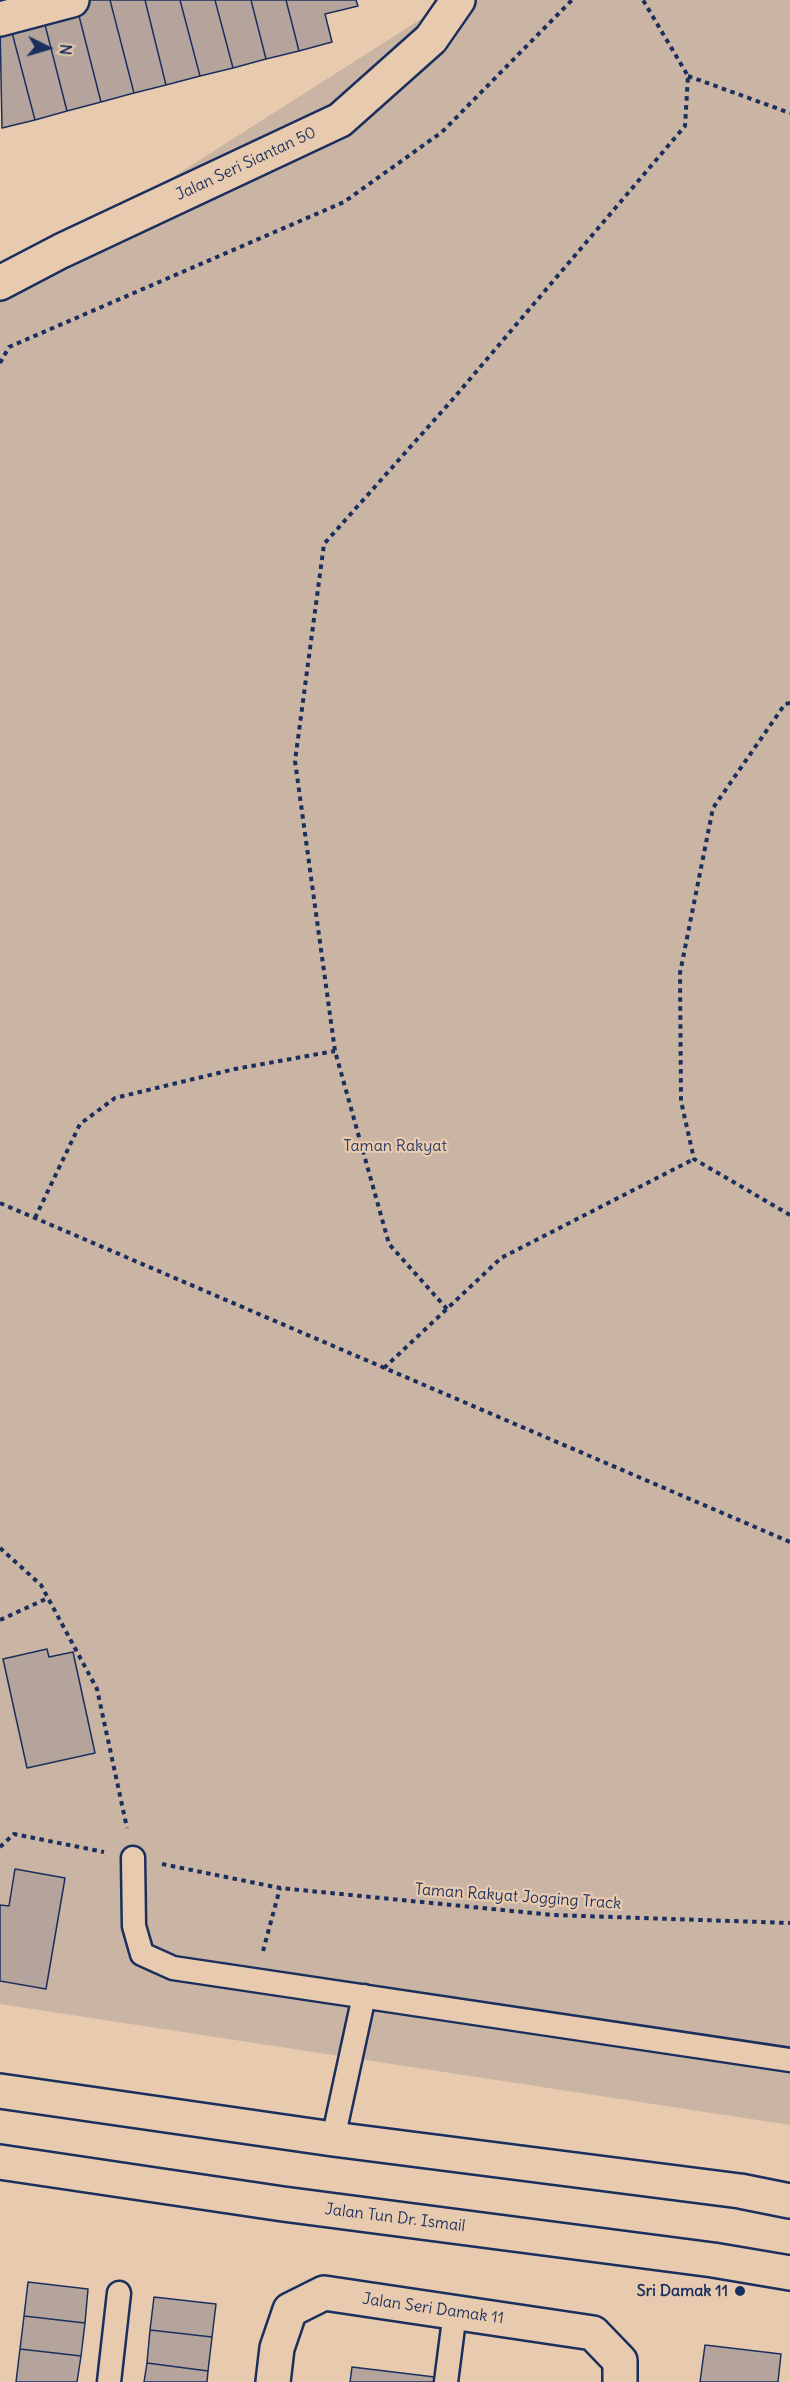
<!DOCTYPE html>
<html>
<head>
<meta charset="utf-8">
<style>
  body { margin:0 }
  #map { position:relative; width:790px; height:2382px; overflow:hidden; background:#e8cbaf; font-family:Delius,sans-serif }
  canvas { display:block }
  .north { position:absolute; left:18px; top:18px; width:60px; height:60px; -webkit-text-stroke:4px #e8cbaf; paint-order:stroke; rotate:95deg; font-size:16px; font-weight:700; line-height:24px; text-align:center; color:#1b2f5e }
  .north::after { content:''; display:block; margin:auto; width:21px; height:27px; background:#1b2f5e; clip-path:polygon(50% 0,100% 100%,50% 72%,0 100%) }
</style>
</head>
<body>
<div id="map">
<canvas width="790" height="2382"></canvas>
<div class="north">N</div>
</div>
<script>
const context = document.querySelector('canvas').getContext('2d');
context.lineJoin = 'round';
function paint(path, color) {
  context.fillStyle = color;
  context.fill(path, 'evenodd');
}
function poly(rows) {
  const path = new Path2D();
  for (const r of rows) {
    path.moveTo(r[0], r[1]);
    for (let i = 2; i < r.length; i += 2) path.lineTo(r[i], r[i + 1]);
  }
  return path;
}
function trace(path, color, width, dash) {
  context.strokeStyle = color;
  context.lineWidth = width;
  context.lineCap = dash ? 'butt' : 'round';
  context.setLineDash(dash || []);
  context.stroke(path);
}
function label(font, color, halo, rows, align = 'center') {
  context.font = font + ' Delius,sans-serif';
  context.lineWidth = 4.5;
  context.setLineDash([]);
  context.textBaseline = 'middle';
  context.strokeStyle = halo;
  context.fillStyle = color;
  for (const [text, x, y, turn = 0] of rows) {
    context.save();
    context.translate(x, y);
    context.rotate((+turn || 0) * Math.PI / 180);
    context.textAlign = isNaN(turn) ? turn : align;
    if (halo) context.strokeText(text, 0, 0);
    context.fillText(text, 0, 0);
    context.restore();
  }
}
const green = poly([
  [451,0,790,0,790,2125,0,2004,0,287]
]);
const building = poly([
  [90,0,110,0,134,93,101,102,76,4,90,0],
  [110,0,145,0,166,85,134,93,110,0],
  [145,0,180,0,200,76,166,85,145,0],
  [180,0,215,0,233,68,200,76,180,0],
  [215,0,251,0,266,59,233,68,215,0],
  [251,0,286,0,299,51,266,59,251,0],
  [286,0,356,0,358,6,325,14,332,42,299,51,286,0],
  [76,4,101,102,67,111,42,13,76,4],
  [42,13,67,111,35,120,9,21,42,13],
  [9,21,35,120,2,128,0,24,9,21],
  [47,1649,49,1657,73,1652,95,1753,27,1768,3,1659,47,1649],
  [15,1869,65,1878,46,1989,0,1981,0,1905,9,1906,15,1869],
  [28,2282,88,2289,85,2323,24,2316,28,2282],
  [154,2297,216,2304,212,2337,150,2330,154,2297],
  [24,2316,85,2323,81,2356,20,2349,24,2316],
  [150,2330,212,2337,208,2371,147,2363,150,2330],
  [705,2345,781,2354,778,2382,700,2382,705,2345],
  [20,2349,81,2356,77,2382,16,2382,20,2349],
  [147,2363,208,2371,207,2382,144,2382,147,2363],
  [352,2367,443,2378,442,2382,350,2382,352,2367]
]);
const path = poly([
  [688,76,790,113],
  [0,363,9,347,344,202,442,132,572,0],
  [790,703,785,704,713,808,680,973,681,1101,694,1159,790,1215],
  [0,1203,790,1542],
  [35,1218,80,1124,115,1098,235,1069,335,1051],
  [447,1309,389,1244,335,1051,295,761,324,544,453,399,685,126,688,76,643,0],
  [384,1368,501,1258,694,1159],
  [0,1548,41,1585,97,1689,127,1828],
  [0,1620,48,1598],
  [0,1847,14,1834,104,1852],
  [162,1864,280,1888,553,1915,790,1923],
  [263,1951,280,1888]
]);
const service = poly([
  [133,1858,134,1926,142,1954,173,1968,790,2060],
  [333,2139,364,1996],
  [109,2382,119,2293],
  [446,2382,455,2312]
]);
const minor = poly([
  [0,19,72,0],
  [0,283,61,251,340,120,431,39,458,0],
  [273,2382,277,2348,290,2310,324,2293,593,2333,620,2361,620,2382]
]);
const tertiary = poly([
  [0,2091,333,2139,740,2191,790,2201],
  [0,2162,283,2204,713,2260,790,2273]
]);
const markers = [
  [740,2291,6,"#1b2f5e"]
];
const streetNames = [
  ["Jalan Seri Siantan 50",246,164,-25],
  ["Taman Rakyat Jogging Track",518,1897,4],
  ["Jalan Tun Dr. Ismail",395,2218,7],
  ["Jalan Seri Damak 11",433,2309,8]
];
const parkNames = [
  ["Taman Rakyat",395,1146]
];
const poiNames = [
  ["Sri Damak 11",728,2291]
];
paint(green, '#cab4a3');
paint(building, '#b5a49b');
trace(building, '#1b2f5e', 1.5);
trace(service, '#1b2f5e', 27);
trace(minor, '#1b2f5e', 38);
trace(tertiary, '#1b2f5e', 38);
trace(path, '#1b2f5e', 4, [4.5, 4.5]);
trace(service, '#e8cbaf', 22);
trace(minor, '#e8cbaf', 33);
trace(tertiary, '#e8cbaf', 33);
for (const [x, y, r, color] of markers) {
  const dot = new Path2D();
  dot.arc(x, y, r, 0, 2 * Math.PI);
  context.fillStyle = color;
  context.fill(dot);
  trace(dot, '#e8cbaf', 2);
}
label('16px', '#1b2f5e', '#e8cbaf', streetNames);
label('16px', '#2c3c65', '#e8cbaf', parkNames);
label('bold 16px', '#1b2f5e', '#e8cbaf', poiNames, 'right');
</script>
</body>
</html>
